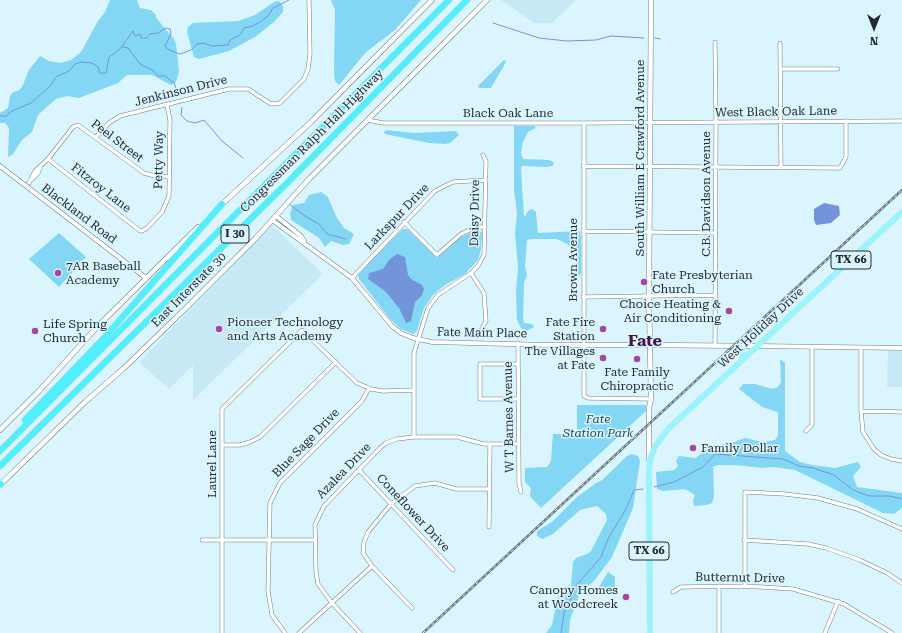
<!DOCTYPE html>
<html>
<head>
<meta charset="utf-8">
<style>
  body { margin:0 }
  #map { position:relative; width:902px; height:633px; overflow:hidden; background:#dbf5fe; font-family:"Roboto Serif",serif }
  canvas { display:block }
  .north { position:absolute; left:854px; top:8px; width:40px; height:40px; -webkit-text-stroke:3px #dbf5fe; paint-order:stroke; rotate:180deg; font-size:11px; font-weight:700; line-height:16px; text-align:center; color:#222b2f }
  .north::after { content:''; display:block; margin:auto; width:14px; height:18px; background:#222b2f; clip-path:polygon(50% 0,100% 100%,50% 72%,0 100%) }
</style>
</head>
<body>
<div id="map">
<canvas width="902" height="633"></canvas>
<div class="north">N</div>
</div>
<script>
const context = document.querySelector('canvas').getContext('2d');
context.lineJoin = 'round';
function paint(path, color) {
  context.fillStyle = color;
  context.fill(path, 'evenodd');
}
function poly(rows) {
  const path = new Path2D();
  for (const r of rows) {
    path.moveTo(r[0], r[1]);
    for (let i = 2; i < r.length; i += 2) path.lineTo(r[i], r[i + 1]);
  }
  return path;
}
function trace(path, color, width, dash) {
  context.strokeStyle = color;
  context.lineWidth = width;
  context.lineCap = dash ? 'butt' : 'round';
  context.setLineDash(dash || []);
  context.stroke(path);
}
function label(font, color, halo, rows, align = 'center') {
  context.font = font + ' "Roboto Serif",serif';
  context.lineWidth = 3;
  context.setLineDash([]);
  context.textBaseline = 'middle';
  context.strokeStyle = halo;
  context.fillStyle = color;
  for (const [text, x, y, turn = 0] of rows) {
    context.save();
    context.translate(x, y);
    context.rotate((+turn || 0) * Math.PI / 180);
    context.textAlign = isNaN(turn) ? turn : align;
    if (halo) context.strokeText(text, 0, 0);
    context.fillText(text, 0, 0);
    context.restore();
  }
}
const built = poly([
  [501,0,576,0,552,23,534,23],
  [272,225,323,274,193,400,193,365,169,389,139,362],
  [888,351,902,351,902,387,887,387]
]);
const green = poly([
  [110,0,137,0,140,8,151,10,155,14,157,19,174,39,176,44,179,71,176,82,171,85,152,75,127,75,118,83,79,98,67,96,56,99,38,115,32,132,22,140,13,154,8,157,9,128,5,123,0,123,0,113,8,108,10,96,13,92,18,91,22,87,29,70,40,56,49,61,60,63,71,60,81,52,98,21,105,12],
  [331,0,421,0,395,30,366,52,339,85,335,81,334,73,335,10],
  [279,1,283,6,283,12,274,22,255,37,229,51,199,59,194,57,187,32,188,27,193,23,238,21,255,15,274,2],
  [504,60,506,62,491,88,479,88,478,86],
  [514,126,534,126,536,128,528,132,523,142,521,153,523,159,550,160,554,163,552,166,546,167,522,166,521,168,524,217,529,210,532,209,536,212,538,233,578,231,580,232,581,238,581,273,580,275,575,278,567,275,575,273,576,270,575,252,573,247,557,239,532,239,527,240,525,267,527,275,524,283,523,318,524,323,532,324,534,327,526,331,521,328,517,320,516,291,518,268,515,232,517,214,514,190],
  [386,130,414,133,456,131,459,135,450,143,445,144,429,143,385,134,384,132],
  [321,192,328,197,337,218,344,228,354,234,349,244,343,245,331,241,325,247,319,238,291,220,290,214,293,205,304,203,309,195],
  [403,229,407,229,437,258,461,237,474,231,479,230,482,233,481,249,478,260,465,274,445,285,433,295,424,308,417,331,413,334,401,329,390,319,359,279,358,275,371,260],
  [59,233,86,257,59,287,29,259],
  [780,359,785,363,785,451,800,462,812,465,835,468,858,462,861,467,853,476,857,487,902,493,902,508,894,514,883,513,795,470,774,467,762,468,735,465,718,465,713,467,714,497,712,503,706,505,694,506,693,500,695,495,685,489,663,491,657,489,656,472,674,470,678,466,676,461,679,456,696,458,710,446,728,444,745,438,763,442,775,440,778,435,778,412,762,407,739,389,743,384,755,384,772,389,778,387,781,382],
  [577,405,646,405,646,411,541,508,530,496,531,488,525,482,525,468,547,467,551,461,553,434,577,434],
  [632,454,638,456,640,461,633,508,612,557,594,581,580,593,570,620,569,633,546,633,552,625,558,596,568,591,571,586,573,562,576,558,587,554,591,551,607,520,606,514,597,506,580,510,553,534,542,539,537,536,537,531,552,522,577,497,596,483,601,481,627,456],
  [608,572,615,577,615,591,598,591,597,590]
]);
const water = poly([
  [824,203,839,206,840,215,831,223,816,225,814,220,814,209],
  [397,254,405,257,408,275,411,279,422,285,424,289,422,295,415,302,411,321,406,323,399,308,385,291,368,279,369,273,383,269,389,260]
]);
const stream = poly([
  [493,23,539,38,567,41,596,40,611,36,644,38],
  [655,38,660,39],
  [123,47,128,48,140,64,154,71,158,76,165,76,174,83,178,94],
  [182,108,181,115,187,121,195,123,204,120,222,141,243,158],
  [0,116,6,116,12,111,31,103,50,86,56,77,69,71,75,64,81,62,92,63,98,67,100,73,106,73,109,57,120,49,133,31,135,36,140,34,141,38,147,38,150,34,158,33,166,28,170,29,171,34,165,46,169,50,180,54,191,50,197,44,204,43,212,46,228,45,230,40,240,35,244,28,253,26,260,22,268,16,273,8,289,0],
  [289,204,305,216,319,224,327,234,346,239],
  [654,487,674,482,703,467,715,454,783,459,799,466,813,468,834,475,853,490,869,496,890,496,902,499],
  [561,633,564,613,577,585,601,557,609,537,626,509,634,490,643,489]
]);
const minor = poly([
  [780,43,781,167],
  [780,69,838,69],
  [367,120,384,123,584,123,902,121],
  [584,123,584,396,588,398,651,399],
  [96,137,109,123,120,116,229,89,248,89,271,104,280,103,304,79,308,69,310,54,309,0],
  [48,159,139,230,142,231,147,228,162,212,169,196,170,120,167,105],
  [583,166,840,168,846,157,846,121],
  [29,182,38,173,40,168],
  [29,183,35,171,48,159,73,127,78,125,144,173,155,176,170,177],
  [404,222,437,255,461,234,476,227,485,227],
  [583,231,715,233],
  [471,273,484,293,486,321,482,328],
  [352,278,435,191,453,182,486,180],
  [583,297,716,295],
  [518,343,519,483,521,492],
  [715,346,716,122,715,42],
  [861,348,861,411,863,432,874,449,881,455,891,459,902,461],
  [518,364,480,364,480,399,519,399],
  [861,411,902,412],
  [806,431,812,425,812,348],
  [414,437,414,353,428,308,438,295,471,273,478,266,484,255,486,161,483,155],
  [222,445,240,445,250,442,260,437,336,362],
  [359,470,453,570],
  [489,527,490,444],
  [202,540,315,540],
  [744,540,808,544,826,548,860,560,887,573,902,583],
  [719,586,719,633],
  [745,586,745,492,785,494,818,498,857,509,902,529],
  [673,592,681,587,745,586,793,589,844,604,892,633],
  [412,608,372,566,363,553,364,542,368,532,391,504,415,486,435,483,456,489,489,489],
  [222,633,222,409,302,330,357,383,371,389,383,391,414,390],
  [285,633,272,615,268,591,270,503,280,483,362,401,369,388],
  [299,633,372,566],
  [360,633,332,603,318,584,316,572,315,525,324,506,380,448,386,443,397,439,414,437,457,437,484,444,519,444],
  [825,633,838,601]
]);
const tertiary = poly([
  [0,166,146,278],
  [276,216,301,236,304,241],
  [272,220,352,278,392,326,401,333,413,338,432,342,548,345,650,345],
  [758,346,902,348]
]);
const secondary = poly([
  [220,206,311,122,432,0],
  [650,345,758,346],
  [0,430,39,391,97,327,198,227],
  [649,459,649,408,651,399,649,296,651,0],
  [0,485,86,401,123,369,184,310,256,238,309,179,487,0]
]);
const primary = poly([
  [739,346,743,354,742,360],
  [650,633,649,469,651,456,656,445,669,428,902,212]
]);
const motorway = poly([
  [25,420,104,338,222,204],
  [0,451,449,0],
  [0,466,288,182,467,0],
  [0,485,1,484]
]);
const rail = poly([
  [423,633,902,190]
]);
const markers = [
  [58,273,4,"#a744aa"],
  [644,282,4,"#a744aa"],
  [729,311,4,"#a744aa"],
  [219,329,4,"#a744aa"],
  [603,329,4,"#a744aa"],
  [35,331,4,"#a744aa"],
  [603,358,4,"#a744aa"],
  [637,359,4,"#a744aa"],
  [693,448,4,"#a744aa"],
  [626,597,4,"#a744aa"]
];
const shields = [
  [235,234,28],
  [851,260,40],
  [649,551,40]
];
const shieldNames = [
  ["I 30",235,234],
  ["TX 66",851,260],
  ["TX 66",649,551]
];
const streetNames = [
  ["Jenkinson Drive",181,91,-14],
  ["West Black Oak Lane",776,112,-1],
  ["Black Oak Lane",508,113],
  ["Peel Street",117,141,37],
  ["Congressman Ralph Hall Highway",312,141,-45],
  ["South William E Crawford Avenue",640,158,-90],
  ["Petty Way",159,160,-89],
  ["Fitzroy Lane",101,188,38],
  ["C.B. Davidson Avenue",706,194,-90],
  ["Daisy Drive",475,213,-89],
  ["Blackland Road",79,214,37],
  ["Larkspur Drive",397,217,-46],
  ["Brown Avenue",573,260,-90],
  ["East Interstate 30",189,290,-45],
  ["West Holiday Drive",761,328,-43],
  ["Fate Main Place",482,333,1],
  ["W T Barnes Avenue",509,417,-91],
  ["Blue Sage Drive",306,443,-46],
  ["Laurel Lane",212,464,-90],
  ["Azalea Drive",344,471,-46],
  ["Coneflower Drive",413,513,47],
  ["Butternut Drive",740,578,1]
];
const poiNames = [
  ["7AR Baseball",66,266],
  ["Academy",66,280],
  ["Fate Presbyterian",652,275],
  ["Church",652,289],
  ["Choice Heating &",721,304,"right"],
  ["Air Conditioning",721,318,"right"],
  ["Pioneer Technology",227,322],
  ["and Arts Academy",227,336],
  ["Fate Fire",595,322,"right"],
  ["Station",595,336,"right"],
  ["Life Spring",43,324],
  ["Church",43,338],
  ["The Villages",595,351,"right"],
  ["at Fate",595,365,"right"],
  ["Fate Family",637,372,"center"],
  ["Chiropractic",637,386,"center"],
  ["Family Dollar",701,448],
  ["Canopy Homes",618,590,"right"],
  ["at Woodcreek",618,604,"right"]
];
const parkNames = [
  ["Fate",598,419],
  ["Station Park",598,433]
];
const districtNames = [
  ["Fate",645,341]
];
paint(built, '#c7e8f5');
paint(green, '#83d7f5');
paint(water, '#7494d9');
trace(stream, '#7494d9', 1);
trace(minor, '#697f88', 4.5);
trace(tertiary, '#697f88', 5);
trace(secondary, '#697f88', 5.5);
trace(primary, '#d7d9da', 6);
trace(motorway, '#d7d9da', 7);
trace(minor, '#fff', 3.5);
trace(tertiary, '#fff', 4);
trace(secondary, '#fff', 4.5);
trace(primary, '#97f5fd', 5.5);
trace(motorway, '#51effb', 6);
trace(rail, '#6d7d83', 2.5);
trace(rail, '#dbf5fe', 1, [3]);
for (const [x, y, r, color] of markers) {
  const dot = new Path2D();
  dot.arc(x, y, r, 0, 2 * Math.PI);
  context.fillStyle = color;
  context.fill(dot);
  trace(dot, '#dbf5fe', 1.5);
}
for (const [x, y, w] of shields) {
  const box = new Path2D();
  box.roundRect(x - w / 2, y - 9, w, 18, 3);
  context.fillStyle = '#dbf5fe';
  context.fill(box);
  trace(box, '#222b2f', 1);
}
label('bold 11px', '#222b2f', null, shieldNames);
label('12px', '#222b2f', '#dbf5fe', streetNames);
label('12px', '#222b2f', '#dbf5fe', poiNames, 'left');
label('italic 12px', '#1e4b5b', '#dbf5fe', parkNames);
label('bold 16px', '#431445', '#dbf5fe', districtNames);
</script>
</body>
</html>
